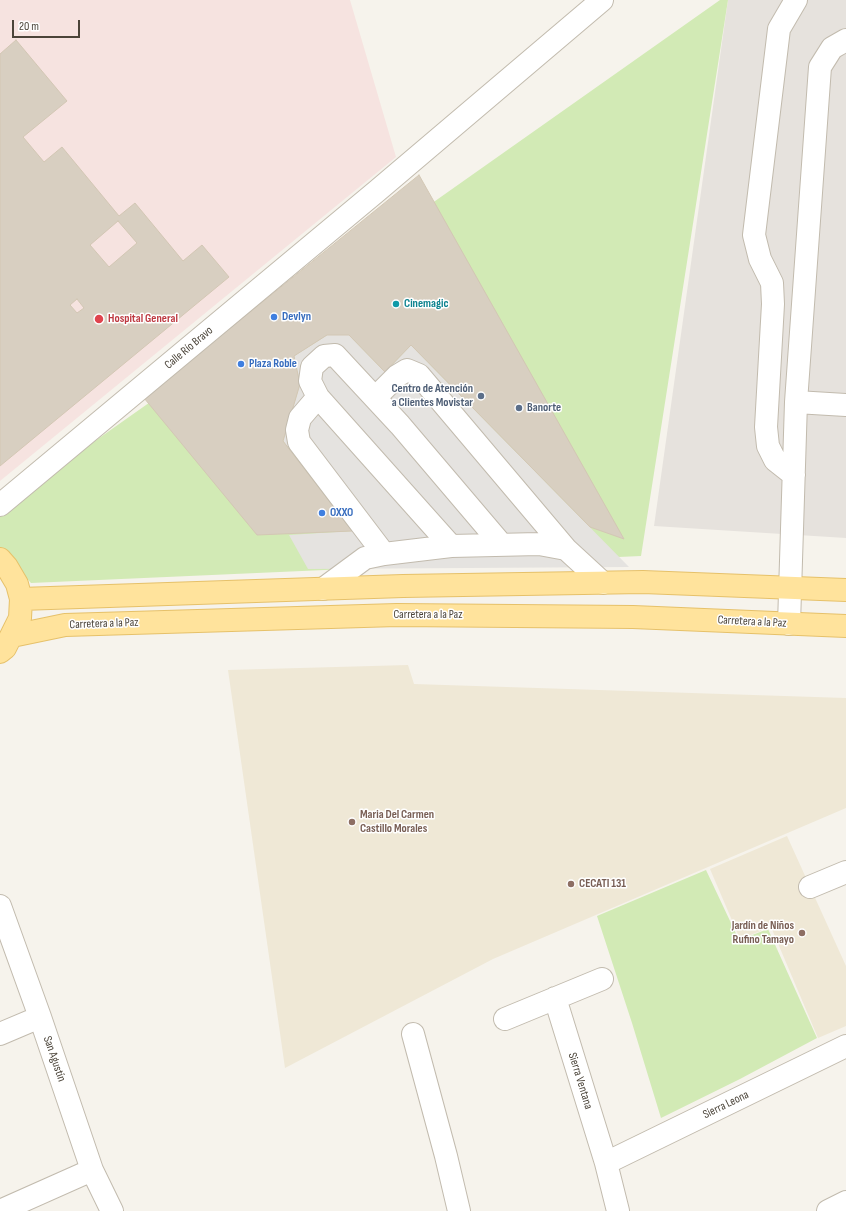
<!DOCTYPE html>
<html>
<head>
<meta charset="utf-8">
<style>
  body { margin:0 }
  #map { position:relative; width:846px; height:1211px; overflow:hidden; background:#f6f3ec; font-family:"Sofia Sans Condensed",sans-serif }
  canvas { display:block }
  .scale { position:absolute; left:12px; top:20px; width:68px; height:18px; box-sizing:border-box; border:2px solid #4b4439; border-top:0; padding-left:5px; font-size:12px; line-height:14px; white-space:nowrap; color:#4b4439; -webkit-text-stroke:3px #fff; paint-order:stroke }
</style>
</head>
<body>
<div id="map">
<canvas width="846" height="1211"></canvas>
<div class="scale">20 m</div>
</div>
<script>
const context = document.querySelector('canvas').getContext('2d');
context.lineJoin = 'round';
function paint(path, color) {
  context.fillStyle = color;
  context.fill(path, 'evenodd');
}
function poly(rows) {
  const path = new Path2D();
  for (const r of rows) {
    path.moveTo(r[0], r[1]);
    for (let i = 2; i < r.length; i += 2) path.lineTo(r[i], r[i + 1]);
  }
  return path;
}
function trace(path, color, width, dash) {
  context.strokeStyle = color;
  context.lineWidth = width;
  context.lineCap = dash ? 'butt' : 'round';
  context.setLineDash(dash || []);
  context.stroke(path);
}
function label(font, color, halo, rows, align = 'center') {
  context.font = font + ' "Sofia Sans Condensed",sans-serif';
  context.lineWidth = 3;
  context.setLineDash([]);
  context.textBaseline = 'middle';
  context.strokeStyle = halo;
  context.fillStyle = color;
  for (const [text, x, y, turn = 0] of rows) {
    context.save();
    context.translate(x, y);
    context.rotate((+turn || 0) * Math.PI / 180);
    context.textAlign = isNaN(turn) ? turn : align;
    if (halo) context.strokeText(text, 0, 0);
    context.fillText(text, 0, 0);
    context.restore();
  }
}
const industrial = poly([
  [728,0,846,0,846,538,654,526]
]);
const education = poly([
  [408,665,414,684,846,698,846,808,493,959,285,1068,228,670],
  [787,836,846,966,846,1026,818,1038,771,927,740,939,710,869]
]);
const medical = poly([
  [0,0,350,0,396,157,0,481]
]);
const green = poly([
  [720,0,728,0,641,556,31,583,0,548,0,508],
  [706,870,739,940,768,929,817,1038,740,1079,661,1118,632,1023,597,916]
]);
const parking = poly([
  [327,335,349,335,385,372,411,345,629,567,308,569,289,535,352,531,283,441,300,384,294,356]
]);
const building = poly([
  [16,40,67,101,23,137,44,162,62,147,119,216,135,203,183,261,202,245,229,277,0,466,0,54,16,40],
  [118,221,137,243,109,267,90,245,118,221],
  [77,299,84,308,77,313,70,305,77,299],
  [419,175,624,539,590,527,411,345,385,372,349,335,327,335,294,356,300,384,283,441,352,531,257,535,144,398,419,175]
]);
const minor = poly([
  [318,397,300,418,297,430,299,442,384,554],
  [375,398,397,376,407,370,419,375,566,549],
  [796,402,846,405],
  [794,475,775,460,768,446,766,427,773,304,772,283,760,259,754,235,779,29,796,0],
  [0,505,377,191,602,0],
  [451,546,318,397,310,381,312,367,324,356,335,355,400,425,502,545],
  [323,589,365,558,384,554,451,546,539,544,566,549,603,583],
  [789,624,796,402,820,67,832,48,846,40],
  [810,887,846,872],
  [0,906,40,1017,92,1170,112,1211],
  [555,998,606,1163,618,1211],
  [505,1019,602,979],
  [0,1034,40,1017],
  [413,1034,446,1156,459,1211],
  [606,1163,846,1046],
  [0,1211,92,1170],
  [828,1211,846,1202]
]);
const major = poly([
  [0,559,7,567,17,584,21,599,20,618,5,648,0,652],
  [21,599,403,586,643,582,846,590],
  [12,636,65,625,397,615,633,617,846,626]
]);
const markers = [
  [396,304,4,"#0f9aa8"],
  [274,317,4,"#3f7fe0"],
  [99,319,5,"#e0444e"],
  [241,364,4,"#3f7fe0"],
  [481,396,4,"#5c6f8a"],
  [519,408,4,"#5c6f8a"],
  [322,513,4,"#3f7fe0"],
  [352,822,4,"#8d6e63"],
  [571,884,4,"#8d6e63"],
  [802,933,4,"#8d6e63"]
];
const cultureNames = [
  ["Cinemagic",404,304]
];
const shopNames = [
  ["Devlyn",282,317],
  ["Plaza Roble",249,364],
  ["OXXO",330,513]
];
const healthNames = [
  ["Hospital General",108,319]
];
const streetNames = [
  ["Calle Río Bravo",189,348,-40],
  ["Carretera a la Paz",428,615],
  ["Carretera a la Paz",752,622,3],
  ["Carretera a la Paz",104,624,-2],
  ["San Agustín",54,1059,71],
  ["Sierra Ventana",580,1081,73],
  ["Sierra Leona",726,1105,-26]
];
const serviceNames = [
  ["Centro de Atención",473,389],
  ["a Clientes Movistar",473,403],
  ["Banorte",527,408,"left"]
];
const educationNames = [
  ["Maria Del Carmen",360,815],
  ["Castillo Morales",360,829],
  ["CECATI 131",579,884],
  ["Jardín de Niños",794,926,"right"],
  ["Rufino Tamayo",794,940,"right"]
];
paint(industrial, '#e6e2dd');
paint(education, '#efe8d6');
paint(medical, '#f6e3e0');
paint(green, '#d2eab5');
paint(parking, '#e5e3e0');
paint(building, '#d8cfc1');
trace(building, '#d3c7b4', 1);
trace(minor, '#c2bbae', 24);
trace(major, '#e6c16a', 24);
trace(minor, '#fff', 22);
trace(major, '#ffe39c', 22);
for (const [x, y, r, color] of markers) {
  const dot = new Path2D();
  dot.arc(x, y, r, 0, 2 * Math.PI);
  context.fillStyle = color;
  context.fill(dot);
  trace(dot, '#fff', 1.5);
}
label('bold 12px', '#0d838f', '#fff', cultureNames, 'left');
label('bold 12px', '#366cbe', '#fff', shopNames, 'left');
label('bold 12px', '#be3a42', '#fff', healthNames, 'left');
label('12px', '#4b4439', '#fff', streetNames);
label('bold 12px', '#4e5e75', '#fff', serviceNames, 'right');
label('bold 12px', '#785e54', '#fff', educationNames, 'left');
</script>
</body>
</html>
